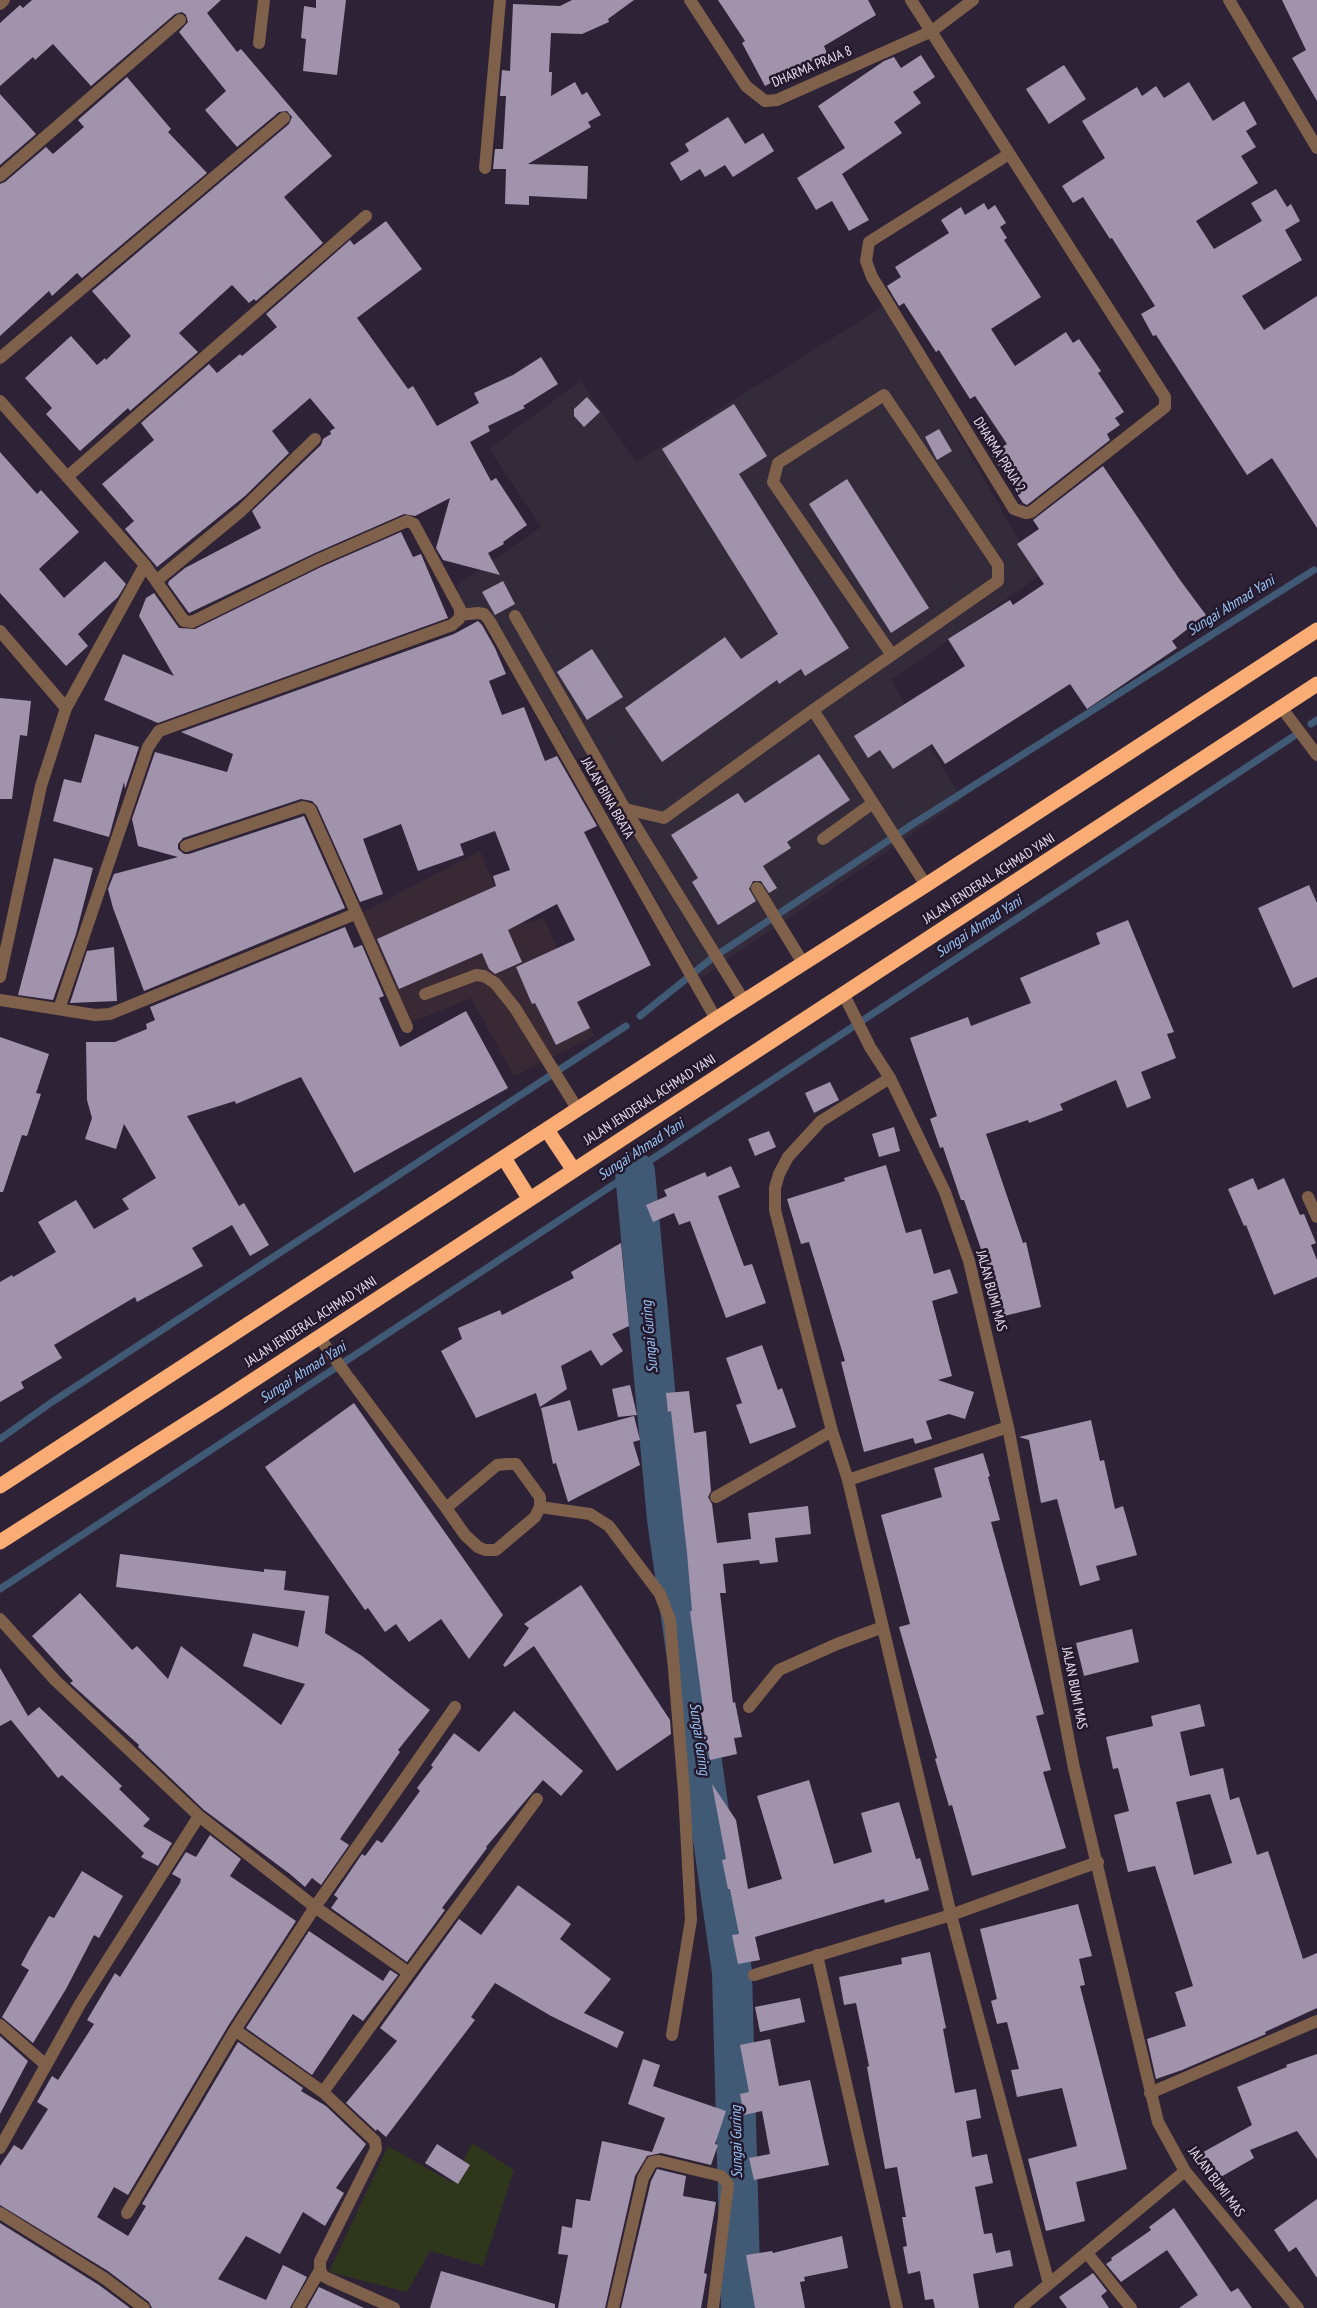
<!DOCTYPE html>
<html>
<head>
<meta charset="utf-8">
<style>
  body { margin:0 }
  canvas { display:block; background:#2e2236 }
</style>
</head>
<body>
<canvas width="1317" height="2308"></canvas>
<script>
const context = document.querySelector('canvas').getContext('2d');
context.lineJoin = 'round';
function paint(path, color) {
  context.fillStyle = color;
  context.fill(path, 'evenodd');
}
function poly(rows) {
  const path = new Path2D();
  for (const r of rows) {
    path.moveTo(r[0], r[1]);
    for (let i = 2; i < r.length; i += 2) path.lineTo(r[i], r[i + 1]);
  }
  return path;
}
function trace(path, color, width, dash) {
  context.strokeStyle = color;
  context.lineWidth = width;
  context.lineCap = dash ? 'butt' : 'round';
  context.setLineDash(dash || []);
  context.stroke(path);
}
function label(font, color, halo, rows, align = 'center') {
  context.font = font + ' "PT Sans Narrow",sans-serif';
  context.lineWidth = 5;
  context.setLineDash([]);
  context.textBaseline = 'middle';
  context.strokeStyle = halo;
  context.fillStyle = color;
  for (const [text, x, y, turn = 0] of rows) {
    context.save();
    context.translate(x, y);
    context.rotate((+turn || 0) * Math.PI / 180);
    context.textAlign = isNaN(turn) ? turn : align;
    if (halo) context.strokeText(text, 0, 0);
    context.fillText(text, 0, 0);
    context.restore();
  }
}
const industrial = poly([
  [885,305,1039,576,891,680,962,800,701,978,566,739,495,621,463,607,456,586,541,527,489,449,580,381,636,462]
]);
const medical = poly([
  [480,851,511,926,544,918,594,1036,514,1076,471,998,410,1023,357,915]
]);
const green = poly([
  [472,2143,514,2170,483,2266,430,2251,407,2292,329,2272,388,2146,453,2183]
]);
const stream = poly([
  [1311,724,1317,720],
  [640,1016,711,959,913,824,1314,570],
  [0,1439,52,1402,626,1026],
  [0,1589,1297,734]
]);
const river = poly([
  [635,1172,667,1519,732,1972,741,2308]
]);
const building = poly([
  [32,0,221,0,207,13,237,52,241,49,332,156,284,197,323,243,256,301,254,299,249,303,232,285,179,333,198,352,130,411,128,408,80,451,46,414,52,408,25,378,71,336,97,365,105,358,106,360,131,336,92,291,289,124,292,117,287,111,279,112,237,147,205,110,226,91,179,32,188,22,186,15,182,12,175,14,91,86,53,44,35,60,33,57,0,86,0,23,20,5,23,8],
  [316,0,346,0,337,75,303,71,306,39,301,38,304,6,316,8],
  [572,0,634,0,608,19,609,22,582,34,551,33,549,72,552,72,551,96,575,82,582,95,587,92,601,115,588,122,591,127,528,164,588,166,587,199,529,196,529,205,505,204,506,169,493,169,495,149,503,149,506,96,500,96,502,70,510,71,513,4,560,6],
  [718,0,868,0,876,15,824,46,827,53,765,86,742,43,745,41],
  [1282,0,1317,0,1317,101,1292,58,1306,50],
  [921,55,935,77,913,92,921,103,894,122,902,133,842,174,869,220,849,231,832,201,816,210,797,178,845,148,818,106,884,61,894,57,901,68],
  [1064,65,1086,99,1049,124,1026,89],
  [127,77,171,129,168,132,207,173,82,278,77,273,52,296,49,291,0,336,0,184,5,182,46,147,53,154,84,127,78,120],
  [1189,82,1213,121,1244,101,1257,124,1246,131,1256,147,1241,156,1258,183,1196,221,1214,249,1262,221,1251,203,1276,189,1287,207,1291,204,1300,221,1285,230,1302,260,1242,296,1264,330,1317,296,1317,528,1272,458,1247,475,1156,335,1153,336,1141,314,1155,306,1112,238,1110,239,1083,197,1073,203,1062,186,1105,158,1082,121,1137,87,1142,96,1156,86,1164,98],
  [0,94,36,134,0,165],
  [728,117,745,144,763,133,774,151,733,177,725,165,705,177,700,169,681,181,670,163,689,151,685,144],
  [984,203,988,210,995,205,1006,223,1000,227,1007,238,1004,240,1041,297,991,329,1015,366,1066,332,1073,343,1079,339,1101,371,1098,373,1124,412,1115,418,1120,425,1107,434,1110,440,1027,505,1023,503,991,454,1007,444,975,396,970,399,939,350,936,352,904,303,899,306,887,286,901,277,895,267,949,233,941,220,961,207,965,215],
  [386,221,422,269,357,318,408,389,413,386,437,426,479,403,474,393,513,375,541,357,558,384,523,406,525,408,488,426,490,431,470,442,491,481,496,478,527,525,503,542,504,544,488,553,500,575,443,560,436,548,450,498,415,516,404,514,315,553,189,613,168,584,169,581,185,568,261,528,252,511,321,445,323,439,331,434,330,431,335,428,310,398,272,431,289,453,245,496,157,567,125,529,134,521,102,484,154,440,141,423,209,364,217,373,240,354,242,356,277,327,266,314,350,240,354,245],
  [587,397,600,412,584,427,574,416,574,409],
  [734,404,767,456,739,474,849,648,805,676,801,669,779,684,777,680,662,762,625,708,725,637,741,659,778,634,662,449],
  [939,429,952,451,937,460,925,437],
  [0,452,37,494,41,490,79,532,39,569,64,598,105,561,126,584,118,597,78,634,88,646,66,666,0,593],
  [1103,466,1180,580,1206,615,1172,641,1177,648,1087,709,1070,684,945,764,932,744,893,769,880,750,868,758,854,736,965,666,948,639,1010,600,1013,605,1044,584,1017,544,1039,529,1033,520],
  [847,479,929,608,891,633,809,504],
  [401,532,413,557,421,554,448,618,158,723,104,700,123,654,174,676,139,616,146,598,154,593,179,628,195,629,321,567],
  [503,581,515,604,495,615,482,592],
  [478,621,482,625,495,648,506,674,489,681,502,715,524,707,545,761,557,756,597,826,584,832,651,965,577,1002,590,1028,556,1045,535,1003,532,1004,516,967,575,940,557,904,508,930,522,962,495,974,489,969,482,953,399,989,377,939,496,886,493,876,510,870,495,831,460,844,464,855,418,871,401,824,363,839,383,894,360,902,317,806,312,801,301,799,183,838,178,844,178,849,184,854,189,854,304,816,345,908,144,991,113,908,108,889,114,874,178,857,138,846,132,819,155,752,227,772,233,754,181,732,454,634],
  [592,649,623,697,587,720,557,672],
  [0,698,31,701,27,736,20,735,12,799,0,799],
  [95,734,139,747,125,789,124,782,109,837,53,821,64,779,81,783],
  [819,754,850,800,787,842,791,848,763,866,777,888,769,893,761,881,753,881,749,889,756,901,718,925,692,882,698,878,671,835,738,793,745,803],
  [54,858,93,868,76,934,53,1000,18,995],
  [1309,885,1317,903,1317,977,1293,988,1258,908],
  [1128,920,1174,1032,1167,1034,1176,1058,1141,1072,1151,1098,1127,1108,1116,1080,1060,1104,1063,1110,1029,1123,1028,1120,986,1134,1023,1243,1026,1242,1041,1307,996,1318,987,1279,991,1278,964,1200,961,1200,943,1147,940,1148,930,1119,937,1116,910,1038,968,1017,971,1026,1031,1003,1020,978,1100,944,1096,933],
  [345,927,354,948,362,945,384,996,379,998,400,1047,466,1011,508,1088,354,1173,301,1077,236,1104,235,1101,187,1116,239,1206,244,1203,269,1245,250,1256,232,1225,192,1248,203,1266,137,1302,135,1297,54,1345,62,1358,21,1382,24,1388,0,1402,0,1282,12,1275,13,1277,56,1252,38,1222,76,1200,94,1229,129,1209,122,1199,156,1178,124,1124,116,1149,85,1139,92,1118,87,1100,86,1042,115,1042,147,1029,146,1024,155,1020,150,1007],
  [114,947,117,1001,70,1003,87,951],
  [0,1037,49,1054,36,1093,41,1094,27,1136,22,1135,3,1192,0,1192],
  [830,1082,839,1100,814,1113,805,1093],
  [894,1127,900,1151,879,1157,872,1134],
  [769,1131,776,1147,755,1156,748,1139],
  [886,1165,906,1233,921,1229,934,1274,950,1269,958,1293,932,1301,952,1376,938,1380,974,1392,965,1419,949,1414,926,1421,932,1439,915,1444,913,1438,864,1452,841,1362,845,1361,825,1294,809,1242,801,1244,787,1199,845,1181,844,1178],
  [731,1166,740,1187,718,1196,744,1266,752,1264,766,1303,726,1318,690,1221,679,1225,674,1213,653,1222,646,1205,667,1196,664,1190,705,1172,707,1177],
  [1253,1178,1258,1190,1284,1178,1300,1215,1304,1214,1316,1243,1311,1245,1317,1260,1317,1277,1274,1295,1246,1225,1244,1226,1228,1189],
  [621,1243,629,1326,612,1334,623,1351,601,1366,591,1350,561,1366,567,1389,540,1407,536,1393,476,1418,441,1351,462,1339,458,1328,500,1310,502,1315,574,1278,571,1272],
  [762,1345,778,1390,782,1388,796,1427,750,1444,736,1405,742,1403,726,1358],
  [630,1385,637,1415,618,1417,612,1389],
  [689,1391,694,1433,706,1431,711,1491,708,1497,712,1504,717,1543,751,1539,748,1513,808,1506,811,1534,775,1538,778,1562,760,1564,759,1560,723,1564,726,1593,720,1593,733,1703,735,1702,742,1737,734,1738,737,1754,710,1760,700,1709,703,1708,690,1611,692,1611,687,1553,671,1411,668,1412,666,1393],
  [570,1400,578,1431,634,1416,640,1440,633,1442,640,1465,568,1502,556,1463,553,1464,541,1408],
  [354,1403,503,1615,469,1659,441,1619,409,1642,396,1624,385,1632,368,1608,365,1610,265,1467],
  [1091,1420,1100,1461,1104,1460,1115,1509,1123,1506,1137,1555,1096,1566,1100,1580,1080,1586,1057,1499,1041,1503,1029,1440,1019,1437],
  [983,1453,990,1476,988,1477,1000,1520,991,1522,1044,1714,1036,1716,1051,1770,1043,1772,1066,1848,972,1876,952,1805,949,1806,935,1759,937,1758,899,1627,910,1624,881,1515,942,1497,934,1468],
  [120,1554,264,1572,264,1569,286,1571,284,1590,329,1596,325,1633,362,1656,430,1710,398,1750,400,1752,340,1839,349,1845,321,1885,312,1878,305,1887,290,1874,204,1810,138,1747,139,1745,70,1683,73,1681,32,1636,80,1593,132,1650,137,1646,168,1679,181,1646,281,1725,305,1684,243,1666,253,1633,298,1647,305,1611,116,1587],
  [581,1585,670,1720,671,1734,617,1771,534,1646,505,1667,503,1665,529,1628,524,1624],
  [1132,1629,1139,1662,1084,1676,1076,1643],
  [0,1668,28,1716,39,1707,122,1786,119,1789,150,1819,143,1826,172,1843,158,1866,141,1857,144,1853,62,1775,58,1778,11,1720,0,1726],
  [1200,1704,1205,1726,1180,1732,1190,1776,1223,1768,1230,1800,1239,1797,1257,1855,1268,1851,1303,1959,1317,1953,1317,2008,1265,2032,1266,2034,1182,2070,1156,2079,1147,2039,1186,2026,1175,1992,1193,1986,1155,1866,1128,1872,1114,1815,1129,1811,1118,1768,1113,1769,1106,1737,1153,1726,1151,1716],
  [1210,1794,1232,1863,1194,1875,1176,1802],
  [514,1711,583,1771,561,1796,543,1780,486,1847,487,1848,442,1908,445,1910,407,1962,331,1908,338,1898,334,1895,362,1854,365,1856,377,1840,382,1843,420,1791,417,1788,433,1767,431,1765,454,1733,479,1752],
  [809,1780,834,1864,872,1852,861,1813,899,1802,916,1859,920,1858,929,1890,885,1903,884,1899,755,1937,760,1960,738,1964,732,1935,739,1934,730,1889,728,1889,722,1860,726,1859,712,1784,736,1820,748,1889,782,1879,757,1796],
  [210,1835,241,1859,230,1876,296,1921,228,2026,128,2195,114,2187,97,2217,128,2236,146,2206,142,2204,238,2042,303,2088,301,2091,326,2106,366,2144,336,2188,344,2193,325,2226,303,2212,280,2254,246,2236,218,2279,266,2300,283,2265,307,2277,290,2308,152,2308,149,2302,108,2271,0,2205,0,2166,14,2145,22,2150,48,2109,37,2102,52,2076,58,2080,94,2024,87,2020,115,1973,120,1977,180,1883,181,1879,172,1874,186,1852,196,1857],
  [82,1871,123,1896,99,1938,94,1935,66,1989,33,2043,2,2017,29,1970,21,1965,29,1950,49,1916,54,1918],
  [518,1885,571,1924,560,1939,611,1979,584,2013,624,2032,617,2048,551,2016,495,1983,471,2017,475,2020,386,2137,377,2129,376,2131,346,2103,397,2041,380,2028,459,1919,481,1935],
  [1078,1904,1092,1956,1079,1959,1085,1985,1080,1986,1127,2169,1076,2182,1085,2221,1046,2231,1028,2159,1077,2146,1062,2088,1017,2097,1011,2070,1019,2069,1007,2022,997,2024,991,2001,997,1999,980,1929],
  [309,1931,383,1981,390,1970,398,1975,363,2021,353,2014,312,2075,246,2028],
  [930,1952,946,2028,943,2029,955,2093,976,2089,981,2118,966,2121,972,2157,987,2154,993,2183,975,2187,984,2234,992,2233,996,2253,1010,2250,1013,2266,973,2274,979,2308,935,2308,933,2299,925,2300,920,2271,908,2274,903,2247,907,2246,902,2217,906,2217,897,2167,885,2169,867,2067,869,2066,856,2003,844,2005,839,1977,902,1964,901,1958],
  [800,1998,805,2022,760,2032,755,2007],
  [0,2036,28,2061,0,2114],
  [770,2039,779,2086,810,2080,829,2165,754,2180,749,2158,770,2154,762,2111,744,2115,740,2094,749,2092,740,2045],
  [1317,2054,1317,2159,1297,2131,1250,2150,1254,2158,1212,2182,1198,2155,1252,2125,1237,2087,1287,2067,1286,2065],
  [643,2059,660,2065,653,2086,726,2111,715,2144,718,2145,711,2165,661,2153,647,2156,635,2176,605,2308,558,2308,568,2255,558,2254,562,2226,572,2228,576,2199,590,2201,602,2141,652,2152,665,2118,628,2104],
  [437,2144,470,2165,458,2184,425,2163],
  [657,2169,686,2176,683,2196,716,2202,704,2273,707,2274,701,2308,621,2308,651,2181],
  [1317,2199,1317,2278,1296,2247,1289,2252,1274,2230],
  [1174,2208,1231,2292,1238,2288,1252,2308,1179,2308,1198,2295,1167,2250,1121,2282,1106,2264,1112,2260,1111,2258,1151,2230,1149,2227],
  [0,2223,99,2285,130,2308,0,2308],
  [842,2236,848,2268,804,2277,805,2281,800,2282,805,2308,755,2308,746,2255,772,2251,773,2253],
  [441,2271,555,2304,555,2308,430,2308],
  [1093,2273,1107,2291,1101,2296,1109,2308,1067,2308,1059,2297],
  [319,2287,364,2308,307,2308]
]);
const minor = poly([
  [690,0,746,86,765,101,777,100,932,31,973,0],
  [911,0,1165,397,1165,407,1031,512,1026,513,1014,509,872,277,866,261,869,242,1009,154],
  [1229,0,1317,148],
  [0,4,4,0],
  [259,43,264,0],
  [485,168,500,0],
  [0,176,180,20],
  [0,358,284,118],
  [0,401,145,565,184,621,192,622,318,560,407,521,414,524,460,609,460,615,459,619,452,625,159,731,148,747,59,1009],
  [67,477,366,216],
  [156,581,241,511,315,439],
  [460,615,478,613,484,614,489,620,716,1019],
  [515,616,625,809,744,1001],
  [0,631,66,708],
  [1281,707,1317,755],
  [813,710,926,885],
  [625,809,664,818,813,710,998,581,998,565,884,395,778,463,773,482,892,655],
  [823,839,873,803],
  [186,846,303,807,310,809,407,1027],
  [757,888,803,963],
  [0,977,41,786,66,708,145,565],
  [425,994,476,975,484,976,495,983,515,1008,578,1110],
  [844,995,870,1047,890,1078,945,1192,969,1261,1008,1427,1074,1768,1158,2122,1185,2171,1298,2308],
  [0,1000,95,1015,110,1014,355,914],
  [890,1078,821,1121,788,1157,779,1174,775,1188,775,1210,832,1431,848,1480,951,1915,1049,2284],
  [1308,1197,1317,1217],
  [319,1337,346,1374],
  [349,1378,446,1508],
  [507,1464,516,1464,540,1497,540,1507,535,1517,496,1550,485,1550,478,1547,465,1535,446,1508,497,1465,507,1464],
  [848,1480,1008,1427],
  [716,1497,832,1431],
  [540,1507,590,1514,609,1526,660,1594,670,1620,684,1792,691,1920,672,2035],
  [0,1619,55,1680,199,1816,315,1907,409,1973,323,2092],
  [749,1707,779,1670,837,1644,883,1627],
  [817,1955,897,2308],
  [409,1973,537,1799],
  [754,1975,951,1915,1098,1862],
  [0,2025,46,2065],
  [235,2030,323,2092,375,2141,376,2149,320,2261,320,2270,323,2276,329,2279,394,2308],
  [1150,2093,1317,2021],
  [0,2148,80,2004,199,1816],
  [0,2213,104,2278,144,2308],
  [127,2213,235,2030,315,1907,455,1707],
  [1087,2253,1131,2308],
  [298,2308,320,2270],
  [613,2308,643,2178,652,2162,659,2161,721,2176,728,2184,713,2308],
  [1020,2308,1185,2171]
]);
const highway = poly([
  [547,1130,573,1169],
  [504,1158,529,1198],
  [0,1486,716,1019,926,885,1317,630],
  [0,1542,220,1402,1317,684]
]);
const streetNames = [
  ["DHARMA PRAJA 8",812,67,-23],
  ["DHARMA PRAJA 2",999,455,58],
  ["JALAN BINA BRATA",607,798,60],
  ["JALAN JENDERAL ACHMAD YANI",989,879,-33],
  ["JALAN JENDERAL ACHMAD YANI",650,1100,-33],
  ["JALAN BUMI MAS",991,1291,75],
  ["JALAN JENDERAL ACHMAD YANI",311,1322,-33],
  ["JALAN BUMI MAS",1074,1688,79],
  ["JALAN BUMI MAS",1216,2182,53]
];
const waterNames = [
  ["Sungai Ahmad Yani",1231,606,-32],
  ["Sungai Ahmad Yani",979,927,-33],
  ["Sungai Ahmad Yani",641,1150,-33],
  ["Sungai Guring",650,1337,-95],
  ["Sungai Ahmad Yani",303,1373,-33],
  ["Sungai Guring",699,1739,82],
  ["Sungai Guring",737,2142,-91]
];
paint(industrial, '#342b3a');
paint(medical, '#382935');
paint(green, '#2e361c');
trace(stream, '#405a76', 7);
trace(river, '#405a76', 40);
paint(building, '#a293ad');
trace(minor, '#7f604a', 12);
trace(highway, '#f9ac74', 15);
label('14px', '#e4dcea', '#24182c', streetNames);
label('italic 15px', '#98c6f7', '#24182c', waterNames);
</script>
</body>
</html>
